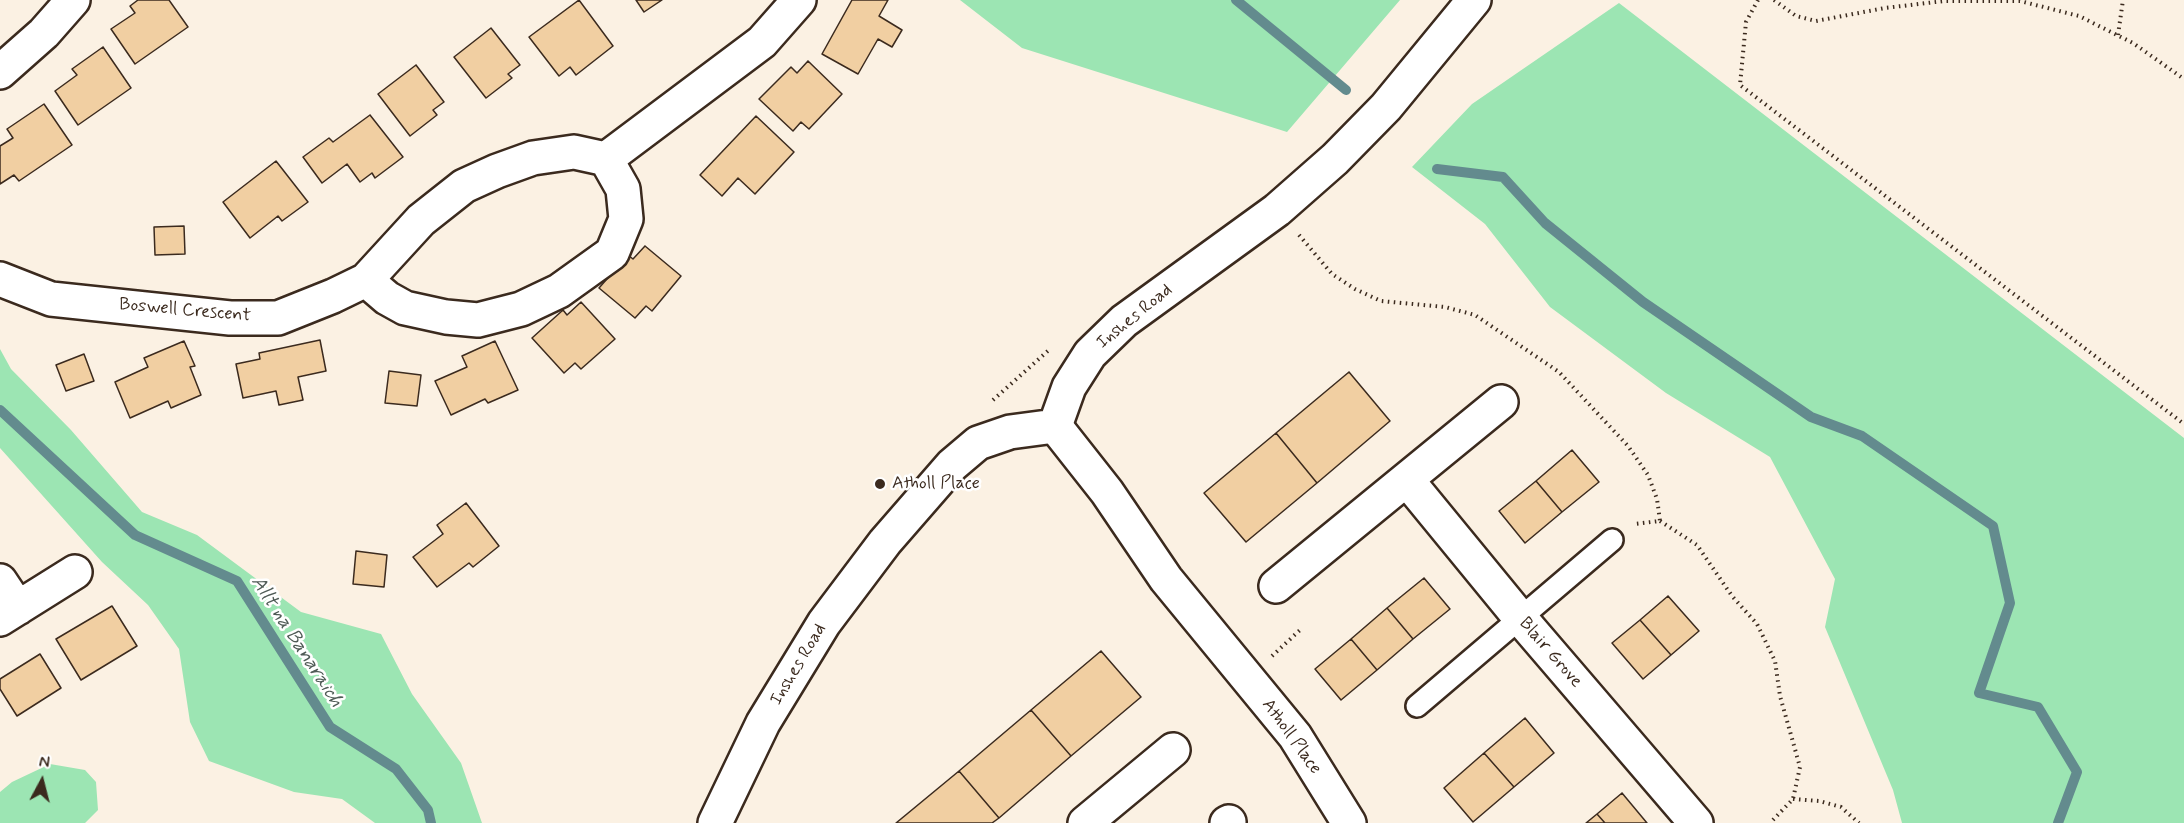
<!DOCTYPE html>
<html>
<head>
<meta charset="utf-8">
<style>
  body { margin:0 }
  #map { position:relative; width:2184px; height:823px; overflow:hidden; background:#fbf1e3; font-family:Mynerve,sans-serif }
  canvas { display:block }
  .north { position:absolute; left:12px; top:751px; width:60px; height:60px; -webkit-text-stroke:4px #fff; paint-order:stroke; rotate:7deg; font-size:16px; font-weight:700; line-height:24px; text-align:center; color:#3b2a1e }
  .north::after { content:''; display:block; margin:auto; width:21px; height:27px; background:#3b2a1e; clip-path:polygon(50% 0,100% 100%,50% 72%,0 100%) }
</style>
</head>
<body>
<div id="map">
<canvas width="2184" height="823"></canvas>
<div class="north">N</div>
</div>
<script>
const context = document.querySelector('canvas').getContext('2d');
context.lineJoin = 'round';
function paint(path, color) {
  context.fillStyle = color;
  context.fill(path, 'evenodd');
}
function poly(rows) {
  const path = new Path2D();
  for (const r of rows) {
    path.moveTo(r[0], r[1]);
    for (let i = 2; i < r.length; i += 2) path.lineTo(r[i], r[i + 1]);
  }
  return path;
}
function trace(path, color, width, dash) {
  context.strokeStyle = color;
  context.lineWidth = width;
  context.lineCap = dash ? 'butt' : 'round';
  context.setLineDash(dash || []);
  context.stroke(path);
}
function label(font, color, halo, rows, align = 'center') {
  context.font = font + ' Mynerve,sans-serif';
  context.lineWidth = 5;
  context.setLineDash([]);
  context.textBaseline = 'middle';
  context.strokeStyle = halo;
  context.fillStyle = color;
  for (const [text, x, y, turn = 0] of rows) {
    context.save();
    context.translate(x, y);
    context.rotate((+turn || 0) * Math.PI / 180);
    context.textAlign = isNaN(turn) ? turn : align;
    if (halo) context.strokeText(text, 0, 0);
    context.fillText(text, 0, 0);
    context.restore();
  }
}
const green = poly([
  [960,0,1400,0,1287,132,1022,48],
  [1619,3,2184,438,2184,823,1902,823,1893,790,1825,627,1835,579,1770,457,1666,393,1550,307,1485,224,1412,167,1472,104],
  [0,349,11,369,71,430,142,512,197,535,301,612,381,634,412,694,461,763,482,823,375,823,342,799,294,792,209,761,190,722,179,649,148,605,102,562,0,448],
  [50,764,85,770,96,782,98,810,85,823,0,823,0,792,12,782]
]);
const stream = poly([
  [1236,0,1346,90],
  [1437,169,1503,177,1545,223,1643,302,1811,417,1862,436,1993,526,2010,603,1979,693,2038,707,2077,772,2058,823],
  [0,410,135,535,237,581,330,727,396,769,428,810,431,823]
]);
const building = poly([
  [138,0,169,0,188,27,135,64,111,29,135,13,130,6,138,0],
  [579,0,613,46,576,75,570,67,559,76,529,37,579,0],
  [636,0,662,0,644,12,636,0],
  [852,0,888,0,879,16,902,30,892,47,878,39,858,74,822,54,852,0],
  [491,28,520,65,508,74,512,78,486,98,454,57,491,28],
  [103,47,131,88,78,125,55,91,77,75,72,69,103,47],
  [808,61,842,94,809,129,801,122,793,131,759,99,791,67,797,73,808,61],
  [416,65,444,102,433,110,437,115,410,136,378,94,416,65],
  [44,104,72,145,19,181,14,175,0,184,0,146,13,138,7,129,44,104],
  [370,115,403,157,375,178,372,173,360,182,347,164,322,183,303,157,329,138,333,142,370,115],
  [756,116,794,152,755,194,738,178,722,196,700,175,756,116],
  [276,161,308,202,282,221,278,216,250,238,223,202,276,161],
  [184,226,185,254,155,255,154,227,184,226],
  [645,246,681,276,652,311,646,306,635,318,599,288,628,255,633,259,645,246],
  [581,302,615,339,581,369,575,363,564,373,532,338,563,310,567,315,581,302],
  [320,340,326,371,298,377,303,400,279,405,276,391,243,398,236,364,260,359,259,353,320,340],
  [184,341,195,366,190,367,201,395,171,408,168,401,130,418,115,382,148,367,144,358,184,341],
  [495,341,518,390,488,403,485,399,451,415,435,381,467,367,462,356,495,341],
  [84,354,94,381,66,391,56,365,84,354],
  [389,371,421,375,417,406,385,403,389,371],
  [1349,372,1390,421,1317,483,1276,433,1349,372],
  [1276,433,1317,483,1246,542,1204,493,1276,433],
  [1572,450,1599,482,1562,512,1536,481,1572,450],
  [1536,481,1562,512,1525,543,1499,511,1536,481],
  [466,503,499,546,473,567,469,563,437,587,413,557,443,534,437,525,466,503],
  [356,551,387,555,384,587,353,584,356,551],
  [1424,578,1450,609,1413,639,1387,608,1424,578],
  [1668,596,1699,631,1671,655,1640,620,1668,596],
  [112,606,137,646,81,680,56,639,112,606],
  [1387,608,1413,639,1377,670,1351,639,1387,608],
  [1640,620,1671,655,1643,679,1612,643,1640,620],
  [1351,639,1377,670,1341,700,1315,669,1351,639],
  [1101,651,1141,697,1071,756,1031,710,1101,651],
  [40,654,61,688,17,716,0,689,0,679,40,654],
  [1031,710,1071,756,999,818,959,771,1031,710],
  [1525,718,1554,753,1514,787,1484,753,1525,718],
  [1484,753,1514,787,1473,822,1444,788,1484,753],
  [959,771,999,818,992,823,896,823,959,771],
  [1622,793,1647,823,1605,823,1597,814,1622,793],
  [1597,814,1605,823,1586,823,1597,814]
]);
const path = poly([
  [1758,0,1746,22,1740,85,2184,424],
  [1774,0,1796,16,1816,21,1885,8,1944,1,2020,1,2079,16,2133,43,2184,79],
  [2118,35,2123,0],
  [1299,235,1332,274,1355,289,1381,301,1445,307,1475,315,1559,372,1628,446,1648,475,1657,499,1660,521,1634,524],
  [993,400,1050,349],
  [1660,521,1697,545,1732,596,1757,624,1775,661,1780,696,1800,767,1793,799,1771,822],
  [1272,656,1300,630],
  [1793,799,1819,801,1841,807,1859,823]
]);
const service = poly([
  [1417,706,1612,540]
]);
const minor = poly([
  [0,72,44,33,73,0],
  [606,159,762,42,799,0],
  [0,279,51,299,230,318,278,318,333,296,366,280,421,220,464,186,497,171,533,158,574,152,606,159,623,189,626,219,612,253,559,291,521,309,478,320,446,317,405,308,387,298,366,280],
  [1055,426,1107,492,1166,579,1295,736,1349,823],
  [1407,480,1521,619,1696,823],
  [0,581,18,608],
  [1276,586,1501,402],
  [0,619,75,572],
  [1085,823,1173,750],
  [1227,823,1229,822]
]);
const tertiary = poly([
  [715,823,763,723,824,623,885,542,952,465,978,443,1010,432,1055,426,1069,387,1090,354,1124,321,1277,210,1335,159,1386,107,1474,0]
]);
const markers = [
  [880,484,6,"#3b2a1e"]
];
const streetNames = [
  ["Boswell Crescent",185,311,5],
  ["Inshes Road",1135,317,-39],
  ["Blair Grove",1550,653,49],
  ["Inshes Road",799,665,-59],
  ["Atholl Place",1291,737,54]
];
const poiNames = [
  ["Atholl Place",892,484]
];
const waterNames = [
  ["Allt na Banaraich",296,642,57]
];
paint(green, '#9ce5b3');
trace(stream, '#638b8e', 10);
paint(building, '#f1cfa2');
trace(building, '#3b2a1e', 1.5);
trace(service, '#3b2a1e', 26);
trace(minor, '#3b2a1e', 38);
trace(tertiary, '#3b2a1e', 38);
trace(path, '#3b2a1e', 4, [1.5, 4.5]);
trace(service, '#fff', 21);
trace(minor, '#fff', 33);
trace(tertiary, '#fff', 33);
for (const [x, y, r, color] of markers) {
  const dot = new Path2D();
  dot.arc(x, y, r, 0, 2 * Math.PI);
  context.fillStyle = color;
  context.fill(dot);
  trace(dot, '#fff', 2);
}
label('18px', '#3b2a1e', '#fff', streetNames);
label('18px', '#3b2a1e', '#fff', poiNames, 'left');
label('italic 20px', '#4f5b56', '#fff', waterNames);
</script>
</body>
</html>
